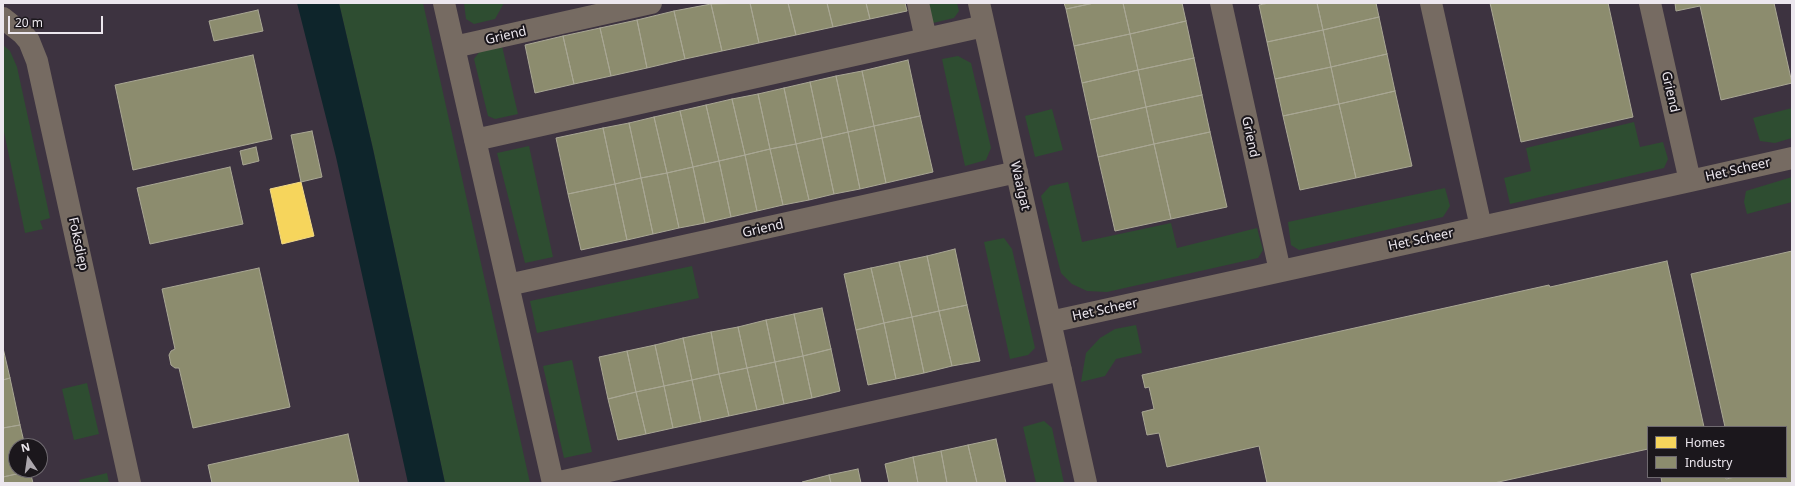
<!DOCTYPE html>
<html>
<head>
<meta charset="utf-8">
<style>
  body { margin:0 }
  #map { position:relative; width:1795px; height:486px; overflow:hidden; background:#343035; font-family:"Noto Sans",sans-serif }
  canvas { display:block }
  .frame { position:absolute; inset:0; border:4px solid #ece7ee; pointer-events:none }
  .legend { position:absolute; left:1647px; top:426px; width:140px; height:52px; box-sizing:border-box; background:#1b171c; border:1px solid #6f6a70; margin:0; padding:5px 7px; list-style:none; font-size:12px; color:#ece7ee }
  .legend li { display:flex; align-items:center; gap:8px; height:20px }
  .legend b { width:20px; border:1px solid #6f6a70 }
  .north { position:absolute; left:8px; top:438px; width:40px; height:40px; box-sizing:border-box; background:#1b171c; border:1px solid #6f6a70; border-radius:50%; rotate:347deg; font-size:11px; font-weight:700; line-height:16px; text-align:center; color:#ece7ee }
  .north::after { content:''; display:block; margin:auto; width:14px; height:18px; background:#aca7ad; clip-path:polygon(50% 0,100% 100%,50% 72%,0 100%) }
  .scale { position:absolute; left:8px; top:16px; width:95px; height:18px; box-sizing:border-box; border:2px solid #ece7ee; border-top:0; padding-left:5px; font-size:12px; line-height:14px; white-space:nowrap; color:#ece7ee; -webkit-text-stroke:3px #1b171c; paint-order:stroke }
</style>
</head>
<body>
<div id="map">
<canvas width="1795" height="486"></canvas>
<div class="frame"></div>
<ul class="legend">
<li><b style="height:11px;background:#f6d55c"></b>Homes</li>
<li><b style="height:11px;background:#8c8c6e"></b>Industry</li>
</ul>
<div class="north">N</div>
<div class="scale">20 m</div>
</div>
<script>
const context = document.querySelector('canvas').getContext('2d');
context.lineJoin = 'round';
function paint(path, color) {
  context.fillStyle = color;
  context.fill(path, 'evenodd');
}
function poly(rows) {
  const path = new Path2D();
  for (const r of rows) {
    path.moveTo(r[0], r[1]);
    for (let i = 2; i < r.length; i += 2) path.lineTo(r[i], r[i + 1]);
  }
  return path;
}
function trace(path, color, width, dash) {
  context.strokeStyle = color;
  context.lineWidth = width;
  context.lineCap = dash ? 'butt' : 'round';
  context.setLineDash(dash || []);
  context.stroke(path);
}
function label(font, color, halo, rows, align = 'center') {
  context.font = font + ' "Noto Sans",sans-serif';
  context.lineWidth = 4;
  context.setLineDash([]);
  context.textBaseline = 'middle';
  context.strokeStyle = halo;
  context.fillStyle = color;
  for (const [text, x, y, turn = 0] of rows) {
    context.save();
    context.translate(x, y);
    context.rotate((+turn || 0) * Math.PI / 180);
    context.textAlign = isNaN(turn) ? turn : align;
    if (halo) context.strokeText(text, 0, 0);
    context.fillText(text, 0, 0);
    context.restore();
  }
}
const built = poly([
  [3,3,1792,3,1792,483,3,483],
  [1648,427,1786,427,1786,477,1648,477],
  [16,446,40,446,40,470,16,470]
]);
const green = poly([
  [339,3,423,3,530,483,445,483,373,149],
  [464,3,504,3,495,19,474,24,466,19],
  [929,3,957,3,959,11,954,18,933,23],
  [3,45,10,51,17,67,50,218,40,221,43,229,25,233,3,127],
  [502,46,518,114,495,119,488,116,474,59,480,51],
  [958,56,971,63,991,148,986,160,965,166,942,59],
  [1792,108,1792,138,1775,143,1760,141,1753,118],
  [1052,109,1063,150,1035,157,1025,116],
  [1634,122,1640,147,1663,142,1668,159,1664,168,1510,204,1504,178,1531,171,1526,148],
  [529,146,553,257,525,263,497,153],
  [1792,177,1792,202,1747,214,1744,202,1746,191],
  [1068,182,1082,242,1171,223,1177,248,1257,228,1263,250,1258,258,1107,292,1087,291,1072,284,1061,273,1041,196,1050,186],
  [1445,188,1450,206,1443,217,1299,250,1291,245,1288,222],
  [1004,238,1012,249,1035,348,1028,355,1010,359,984,242],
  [692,266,699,298,537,333,530,301],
  [1136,325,1142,353,1116,359,1105,376,1081,382,1086,353,1100,338,1115,329],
  [572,360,592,452,564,458,543,366],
  [87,383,99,434,74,440,62,389],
  [1044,421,1052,428,1064,483,1036,483,1023,427],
  [107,473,109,483,80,483,79,480]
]);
const water = poly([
  [297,3,339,3,373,149,445,483,408,483,336,157]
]);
const homes = poly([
  [301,182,314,236,282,244,270,189,301,182]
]);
const industry = poly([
  [750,3,788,3,796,35,759,43,750,3],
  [750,3,759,43,722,51,711,4,750,3],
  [788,3,827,3,833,27,796,35,788,3],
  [827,3,866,3,870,19,833,27,827,3],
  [866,3,905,3,907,11,870,19,866,3],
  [1064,3,1094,3,1066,9,1064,3],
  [1094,3,1123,3,1130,34,1074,46,1066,9,1094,3],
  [1123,3,1182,3,1186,21,1130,34,1123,3],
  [1269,3,1317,3,1323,30,1267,42,1259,5,1269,3],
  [1317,3,1376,3,1379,17,1323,30,1317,3],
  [1490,3,1608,3,1633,117,1521,142,1490,3],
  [1675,3,1774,3,1792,83,1721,100,1700,6,1676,11,1675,3],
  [711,4,722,51,685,59,674,11,711,4],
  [258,10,263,31,214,41,209,21,258,10],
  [674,11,685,59,647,68,637,20,674,11],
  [1379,17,1387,54,1331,67,1323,30,1379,17],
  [637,20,647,68,611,76,600,28,637,20],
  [1186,21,1194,58,1138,70,1130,34,1186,21],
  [600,28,611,76,574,84,563,36,600,28],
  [1323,30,1331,67,1275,79,1267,42,1323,30],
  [1130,34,1138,70,1082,83,1074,46,1130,34],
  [563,36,574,84,535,93,525,45,563,36],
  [1387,54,1395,91,1339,104,1331,67,1387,54],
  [253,55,272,139,133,170,115,85,253,55],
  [1194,58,1202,95,1146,107,1138,70,1194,58],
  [908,60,920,116,874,126,862,71,908,60],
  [1331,67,1339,104,1283,116,1275,79,1331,67],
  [1138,70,1146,107,1090,120,1082,83,1138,70],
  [862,71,874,126,848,132,836,76,862,71],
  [836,76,848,132,822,138,810,82,836,76],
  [810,82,822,138,796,144,784,88,810,82],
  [784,88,796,144,770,149,758,94,784,88],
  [1395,91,1412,166,1356,178,1339,104,1395,91],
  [758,94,770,149,745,155,732,99,758,94],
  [1202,95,1210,132,1154,144,1146,107,1202,95],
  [732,99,745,155,719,161,706,105,732,99],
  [1339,104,1356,178,1300,190,1283,116,1339,104],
  [706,105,719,161,693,167,680,111,706,105],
  [1146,107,1154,144,1098,157,1090,120,1146,107],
  [680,111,693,167,667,173,654,117,680,111],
  [920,116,933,172,886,183,874,126,920,116],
  [654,117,667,173,641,178,629,123,654,117],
  [629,123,641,178,615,184,603,128,629,123],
  [874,126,886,183,860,189,848,132,874,126],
  [603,128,615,184,568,194,556,138,603,128],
  [312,131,322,177,301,182,291,135,312,131],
  [848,132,860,189,834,194,822,138,848,132],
  [1210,132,1227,207,1171,219,1154,144,1210,132],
  [822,138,834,194,809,200,796,144,822,138],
  [796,144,809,200,783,205,770,149,796,144],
  [1154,144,1171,219,1115,231,1098,157,1154,144],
  [256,147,259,161,243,165,240,151,256,147],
  [770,149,783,205,757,211,745,155,770,149],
  [745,155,757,211,731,217,719,161,745,155],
  [719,161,731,217,705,223,693,167,719,161],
  [230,167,243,224,150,244,137,188,230,167],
  [693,167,705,223,679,228,667,173,693,167],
  [667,173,679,228,653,234,641,178,667,173],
  [641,178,653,234,627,240,615,184,641,178],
  [615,184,627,240,581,250,568,194,615,184],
  [955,249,967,305,939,311,927,256,955,249],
  [1792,251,1792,483,1662,483,1661,477,1726,477,1726,479,1735,477,1786,477,1786,427,1725,427,1691,274,1792,251],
  [927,256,939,311,912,317,899,262,927,256],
  [1667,261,1704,427,1648,427,1648,449,1494,483,1267,483,1259,446,1167,467,1159,433,1147,435,1142,412,1154,409,1149,387,1145,388,1142,375,1549,285,1550,287,1667,261],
  [899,262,912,317,884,323,871,268,899,262],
  [259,268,290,407,193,428,179,368,175,368,171,365,169,355,171,351,175,349,162,289,259,268],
  [871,268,884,323,856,330,844,274,871,268],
  [967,305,980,361,952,366,939,311,967,305],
  [822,308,831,349,803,356,794,314,822,308],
  [939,311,952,366,924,373,912,317,939,311],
  [794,314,803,356,775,362,766,320,794,314],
  [912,317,924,373,896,379,884,323,912,317],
  [766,320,775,362,747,368,738,327,766,320],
  [884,323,896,379,868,385,856,330,884,323],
  [738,327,747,368,719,374,711,332,738,327],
  [711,332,719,374,692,380,683,338,711,332],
  [683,338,692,380,664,386,655,345,683,338],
  [655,345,664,386,636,392,627,351,655,345],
  [3,348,10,378,3,380,3,348],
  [831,349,840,391,812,398,803,356,831,349],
  [627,351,636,392,608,399,599,357,627,351],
  [803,356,812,398,784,404,775,362,803,356],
  [775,362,784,404,757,410,747,368,775,362],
  [747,368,757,410,729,416,719,374,747,368],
  [719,374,729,416,701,422,692,380,719,374],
  [10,378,20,425,3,428,3,380,10,378],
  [692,380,701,422,673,428,664,386,692,380],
  [664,386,673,428,646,434,636,392,664,386],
  [636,392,646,434,618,440,608,399,636,392],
  [20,425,25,446,16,446,16,470,30,471,3,477,3,428,20,425],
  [348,434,359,483,212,483,208,465,348,434],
  [996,439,1006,483,977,483,968,445,996,439],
  [968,445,977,483,947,483,941,451,968,445],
  [941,451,947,483,918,483,913,457,941,451],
  [913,457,918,483,889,483,885,464,913,457],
  [858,469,861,483,831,483,829,475,858,469],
  [30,471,33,483,3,483,3,477,30,471],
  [829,475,831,483,802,483,802,482,829,475]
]);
const minor = poly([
  [444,3,553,483],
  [918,3,926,39],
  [979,3,1086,483],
  [1221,3,1280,271],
  [1431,3,1481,227],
  [1650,3,1690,181],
  [3,18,23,34,29,41,37,61,130,483],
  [454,47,651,3],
  [475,140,984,26],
  [508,285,1017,172],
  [1050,322,1690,181,1792,158],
  [555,483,1061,370]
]);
const streetNames = [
  ["Griend",506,36,-13],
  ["Griend",1670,92,77],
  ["Griend",1250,137,78],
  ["Het Scheer",1738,170,-13],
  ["Waaigat",1020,186,77],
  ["Griend",763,229,-13],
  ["Het Scheer",1421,240,-12],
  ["Foksdiep",78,244,78],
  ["Het Scheer",1105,310,-12]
];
paint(built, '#3d3340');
paint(green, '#2e4d31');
paint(water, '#0e252b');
paint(homes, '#f6d55c');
trace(homes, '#f3da88', 1);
paint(industry, '#8c8c6e');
trace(industry, '#a9a794', 1);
trace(minor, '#766b62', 22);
label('13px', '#ece7ee', '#1b171c', streetNames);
</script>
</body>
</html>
